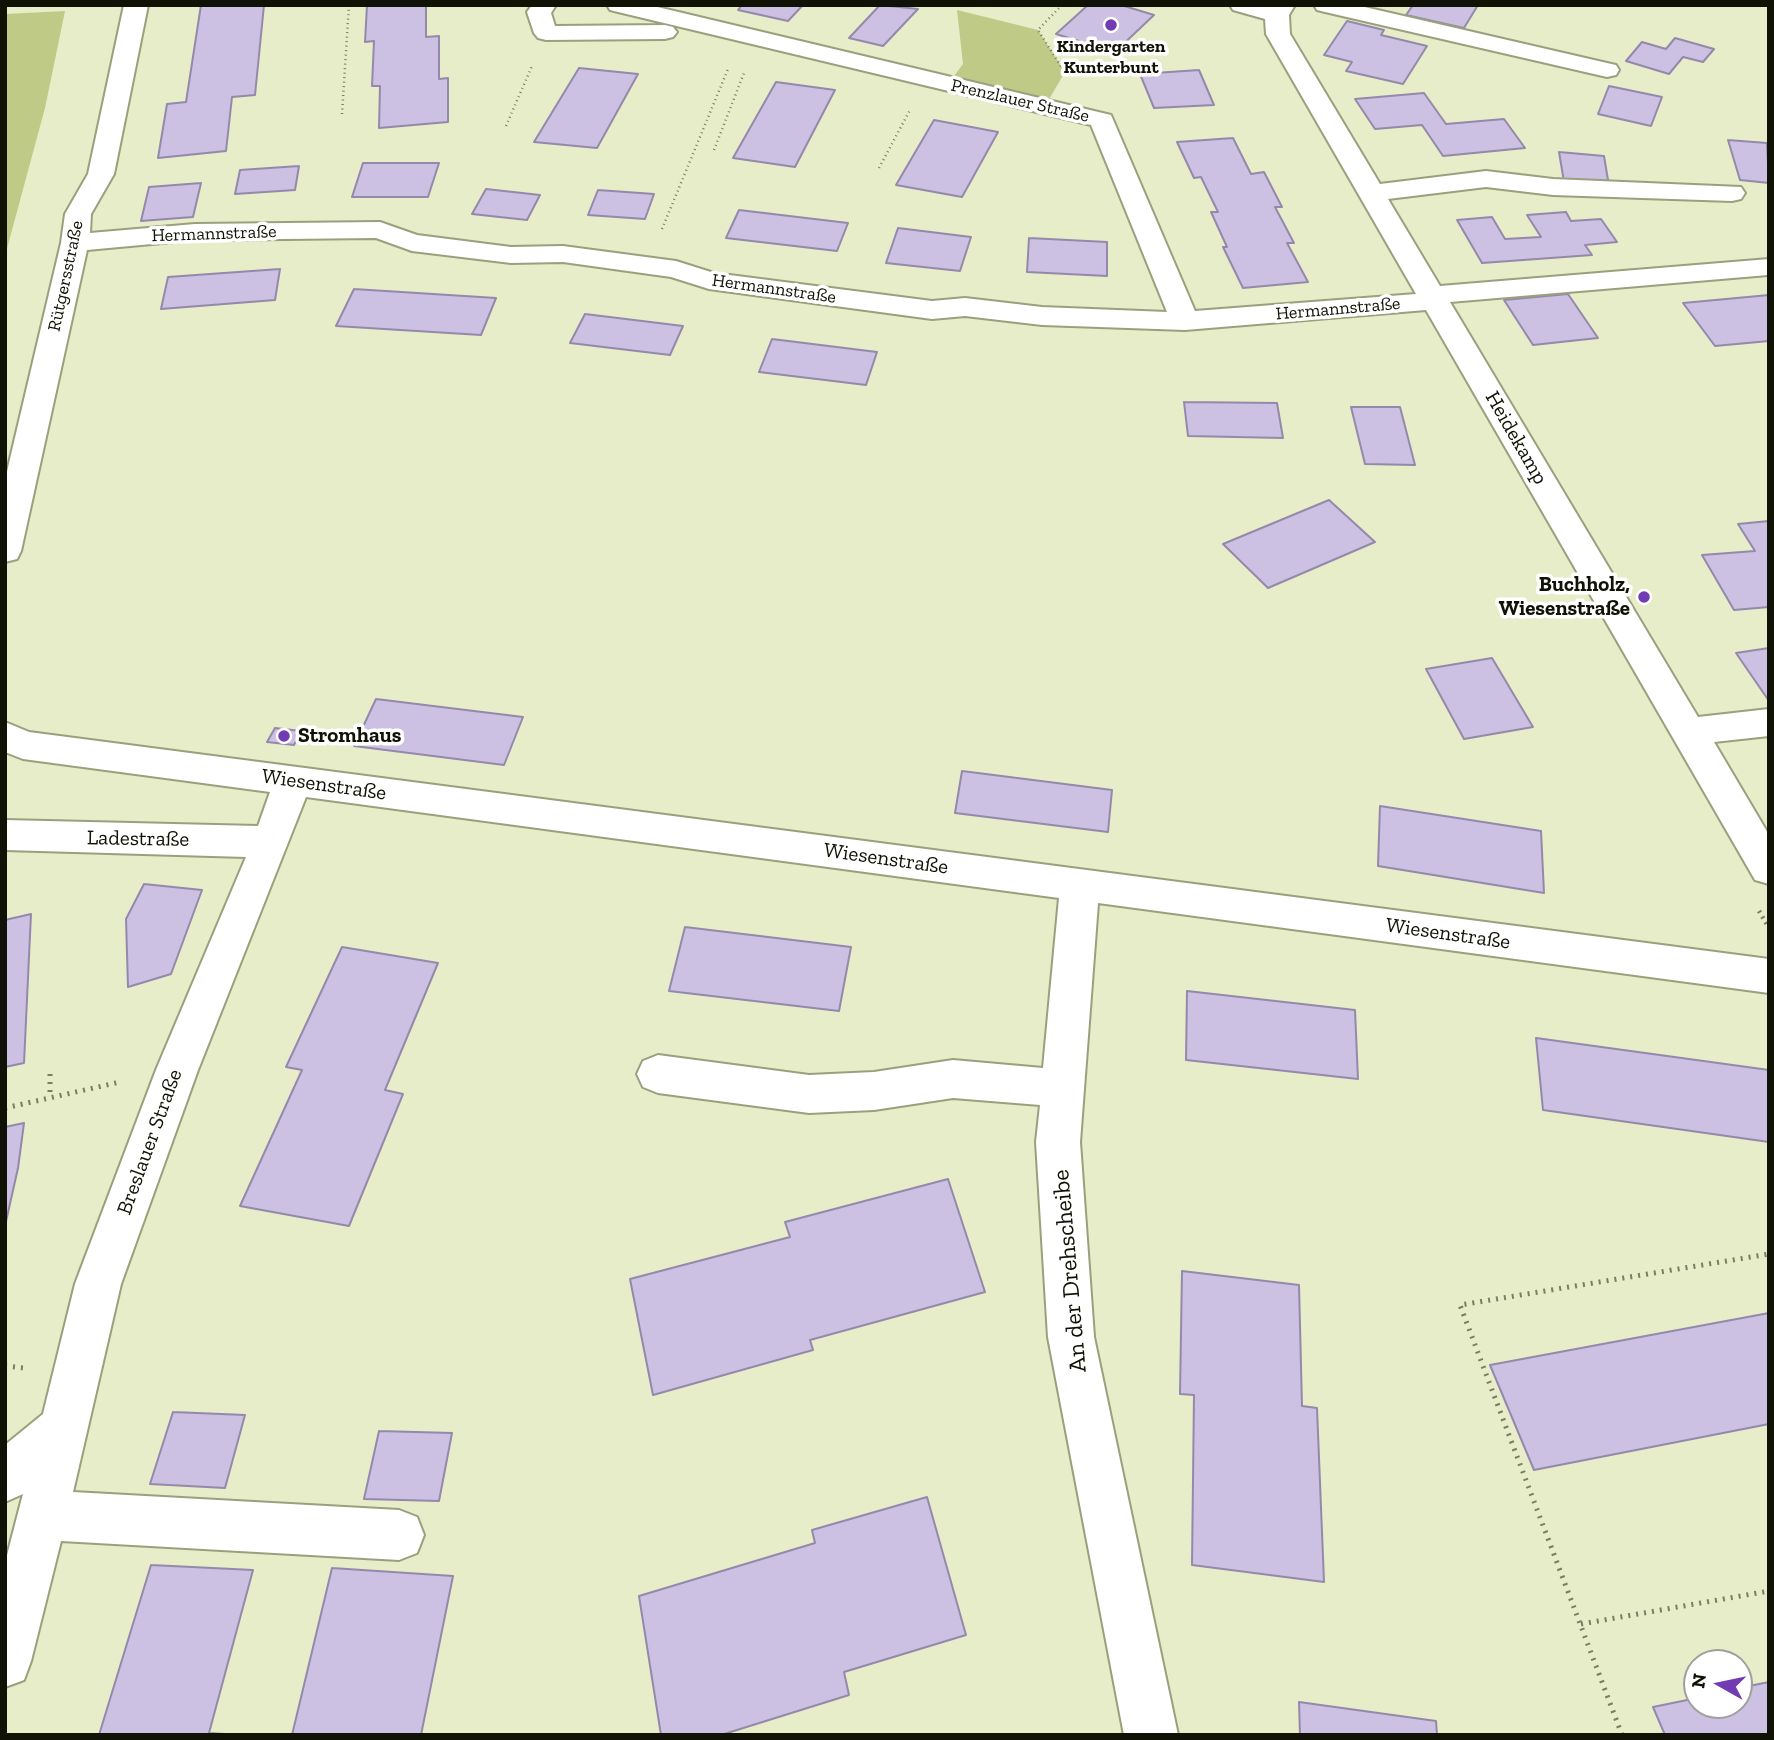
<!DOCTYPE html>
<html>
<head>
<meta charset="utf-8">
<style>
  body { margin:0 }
  #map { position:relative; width:1774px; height:1740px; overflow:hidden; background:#e6edc8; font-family:"Zilla Slab",serif }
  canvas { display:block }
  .frame { position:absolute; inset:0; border:7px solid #101206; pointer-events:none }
  .north { position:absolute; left:1683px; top:1649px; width:70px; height:70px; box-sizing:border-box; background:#fff; border:2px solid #9fa09b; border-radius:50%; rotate:279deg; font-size:19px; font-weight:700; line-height:28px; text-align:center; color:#101206 }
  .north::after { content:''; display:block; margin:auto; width:24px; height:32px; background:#713bb2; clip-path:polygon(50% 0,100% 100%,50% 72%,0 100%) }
</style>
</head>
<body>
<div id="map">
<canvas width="1774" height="1740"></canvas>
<div class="frame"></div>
<div class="north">N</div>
</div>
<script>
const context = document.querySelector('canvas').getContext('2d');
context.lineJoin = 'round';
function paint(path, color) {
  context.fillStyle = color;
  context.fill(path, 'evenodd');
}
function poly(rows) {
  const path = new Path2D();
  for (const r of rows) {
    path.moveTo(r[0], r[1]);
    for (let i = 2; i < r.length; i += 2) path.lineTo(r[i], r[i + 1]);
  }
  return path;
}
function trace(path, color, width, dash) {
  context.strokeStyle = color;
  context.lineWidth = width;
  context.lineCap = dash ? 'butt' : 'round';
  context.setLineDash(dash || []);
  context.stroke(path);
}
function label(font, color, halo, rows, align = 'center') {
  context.font = font + ' "Zilla Slab",serif';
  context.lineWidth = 7;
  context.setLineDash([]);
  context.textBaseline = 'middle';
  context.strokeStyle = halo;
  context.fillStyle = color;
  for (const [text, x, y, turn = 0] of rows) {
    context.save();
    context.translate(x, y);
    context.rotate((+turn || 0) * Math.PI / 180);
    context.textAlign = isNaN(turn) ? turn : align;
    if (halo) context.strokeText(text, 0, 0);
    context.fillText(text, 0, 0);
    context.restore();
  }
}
const green = poly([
  [957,10,1038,30,1065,72,1045,106,948,84,963,64],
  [65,11,45,108,5,256,5,14]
]);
const building = poly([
  [201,5,264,5,255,95,232,97,226,151,158,158,167,104,186,102,201,5],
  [367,5,426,5,426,37,439,36,439,79,448,78,448,122,379,128,380,86,372,86,374,41,365,42,367,5],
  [742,5,803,5,788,21,738,10,742,5],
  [880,5,918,9,883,46,849,38,880,5],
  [1088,5,1121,5,1154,15,1115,52,1056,34,1088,5],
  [1413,5,1478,5,1464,28,1406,15,1413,5],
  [1347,21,1384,30,1381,35,1427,46,1403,84,1346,71,1352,62,1324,55,1347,21],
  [1675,38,1714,49,1703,62,1683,57,1669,74,1626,61,1642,42,1666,49,1675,38],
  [579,68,638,74,597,148,534,142,579,68],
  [1199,70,1214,105,1154,108,1140,74,1199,70],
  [776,82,835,90,795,167,733,158,776,82],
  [1609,86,1662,97,1651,126,1598,114,1609,86],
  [1424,93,1446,124,1504,119,1525,148,1443,156,1422,125,1375,129,1355,99,1424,93],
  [934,120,998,132,962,197,896,185,934,120],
  [1233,138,1251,174,1264,172,1282,207,1275,207,1294,243,1287,243,1308,282,1243,288,1223,247,1227,247,1211,212,1218,212,1201,177,1194,178,1177,142,1233,138],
  [1728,140,1767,143,1769,183,1740,180,1728,140],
  [1559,152,1604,156,1609,186,1564,182,1559,152],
  [363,163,439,163,428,197,352,197,363,163],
  [299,166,295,190,235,194,240,170,299,166],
  [201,183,193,217,141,221,149,187,201,183],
  [486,189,540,195,527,220,472,214,486,189],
  [598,190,654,194,645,219,588,215,598,190],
  [739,210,848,223,837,251,726,238,739,210],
  [1566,212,1571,221,1601,219,1617,242,1585,245,1592,255,1482,263,1457,220,1492,217,1505,239,1541,237,1527,215,1566,212],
  [898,228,971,237,960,271,886,263,898,228],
  [1029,238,1107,242,1107,276,1027,272,1029,238],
  [280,269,275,300,161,309,168,277,280,269],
  [354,289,496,298,481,335,336,326,354,289],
  [1568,294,1598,338,1533,345,1504,300,1568,294],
  [1769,295,1769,341,1715,346,1683,303,1769,295],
  [585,314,683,326,670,355,570,343,585,314],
  [772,339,877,352,866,385,759,372,772,339],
  [1184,402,1277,403,1283,438,1188,436,1184,402],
  [1351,407,1400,407,1415,465,1365,464,1351,407],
  [1329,500,1375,542,1268,588,1223,544,1329,500],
  [1769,521,1769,607,1734,610,1702,555,1755,551,1738,524,1769,521],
  [1769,648,1769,701,1736,653,1769,648],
  [1492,658,1533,727,1464,739,1426,669,1492,658],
  [376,699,523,717,504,765,354,746,376,699],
  [275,728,301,731,294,745,267,742,275,728],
  [962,771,1112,790,1108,832,955,813,962,771],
  [1380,806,1541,831,1544,893,1378,866,1380,806],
  [144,884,202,890,171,974,128,987,126,919,144,884],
  [31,914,24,1063,5,1067,5,920,31,914],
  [685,927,851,947,839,1011,669,991,685,927],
  [342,947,438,963,385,1090,403,1094,349,1226,240,1206,302,1070,286,1067,342,947],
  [1187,991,1355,1010,1358,1079,1186,1060,1187,991],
  [1536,1038,1769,1070,1769,1142,1543,1110,1536,1038],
  [24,1123,18,1168,5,1226,5,1127,24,1123],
  [948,1179,985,1292,810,1340,813,1350,653,1395,630,1279,790,1237,785,1222,948,1179],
  [1182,1271,1299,1285,1302,1406,1317,1408,1324,1582,1192,1565,1194,1395,1180,1394,1182,1271],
  [1769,1313,1769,1424,1534,1470,1490,1365,1769,1313],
  [173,1412,245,1415,225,1488,150,1484,173,1412],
  [379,1431,452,1433,439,1501,364,1499,379,1431],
  [927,1497,966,1635,844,1672,849,1695,721,1735,661,1735,639,1596,815,1543,812,1530,927,1497],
  [151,1565,253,1570,209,1733,241,1735,99,1735,151,1565],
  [332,1568,453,1576,421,1735,292,1735,332,1568],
  [1769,1682,1769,1735,1665,1735,1653,1707,1697,1698,1697,1705,1739,1705,1739,1688,1769,1682],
  [1299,1702,1436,1721,1437,1735,1300,1735,1299,1702]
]);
const pathFar2 = poly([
  [1062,5,1038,30,1065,73],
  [342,114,349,5],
  [506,126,532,66],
  [714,150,744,73],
  [879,168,910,110],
  [662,229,728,69]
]);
const pathFar1 = poly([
  [1759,911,1769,928]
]);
const path = poly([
  [50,1074,50,1098],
  [5,1108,120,1082],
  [5,1366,24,1368],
  [1581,1624,1769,1591],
  [1622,1735,1460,1305,1769,1254]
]);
const minor = poly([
  [124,5,148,5,114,174,91,214,90,233,195,224,380,222,417,235,511,247,563,246,676,261,714,273,932,301,965,298,1042,307,1167,312,1091,125,618,12,610,10,607,5,649,5,1111,115,1195,311,1416,294,1266,34,1265,19,1233,10,1230,5,1295,5,1289,15,1290,34,1380,184,1486,171,1553,179,1741,187,1745,193,1741,199,1732,201,1553,195,1486,187,1388,199,1440,286,1769,259,1768,275,1450,302,1698,717,1769,709,1769,736,1714,742,1769,835,1769,884,1755,880,1426,310,1185,330,1042,325,965,316,932,319,709,289,671,277,563,262,511,263,412,251,376,238,195,240,87,250,21,551,17,559,5,562,5,480,61,243,65,214,88,174,124,5],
  [532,5,556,5,551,13,555,26,665,25,673,27,677,32,673,37,665,39,546,40,538,38,534,33,527,12,532,5],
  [1314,5,1356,5,1607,63,1616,65,1619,70,1616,75,1607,77,1325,12,1317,10,1314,5],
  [5,722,29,732,1769,959,1769,993,1098,903,1080,1142,1094,1337,1178,1735,1124,1735,1048,1337,1036,1142,1040,1105,953,1098,874,1110,809,1113,658,1093,643,1087,637,1074,643,1061,658,1055,809,1075,874,1072,953,1060,1043,1068,1059,898,306,797,198,1070,121,1284,73,1492,399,1510,417,1517,424,1535,417,1553,399,1560,61,1541,31,1661,24,1680,5,1687,5,1563,23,1494,5,1502,5,1445,43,1414,75,1284,156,1070,246,857,5,850,5,820,258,826,270,792,23,759,5,752,5,722]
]);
const markers = [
  [1111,25,7,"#713bb2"],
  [1644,597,7,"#713bb2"],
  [284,736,7,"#713bb2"]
];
const farPoinames = [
  ["Kindergarten",1111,47],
  ["Kunterbunt",1111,68]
];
const farStreetnames = [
  ["Prenzlauer Straße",1020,101,13],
  ["Hermannstraße",214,234,-2],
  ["Rütgersstraße",66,276,-78],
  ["Hermannstraße",774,289,8],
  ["Hermannstraße",1338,309,-5]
];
const streetNames = [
  ["Heidekamp",1516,438,60],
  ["Wiesenstraße",324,785,8],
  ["Ladestraße",138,839,1],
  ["Wiesenstraße",886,859,8],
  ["Wiesenstraße",1448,934,8],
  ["Breslauer Straße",150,1142,-70]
];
const poiNames = [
  ["Buchholz,",1630,585],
  ["Wiesenstraße",1630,609],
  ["Stromhaus",298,736,"left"]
];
const nearStreetnames = [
  ["An der Drehscheibe",1070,1271,-95]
];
paint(green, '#c0ca87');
paint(building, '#ccc0e3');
trace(building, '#9489aa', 2);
trace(minor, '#9aa07d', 4);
trace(pathFar2, '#787d64', 2.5, [1, 3.5]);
trace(pathFar1, '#787d64', 4.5, [2, 4.5]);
trace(path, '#787d64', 5, [2, 6]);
paint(minor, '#fff');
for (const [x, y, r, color] of markers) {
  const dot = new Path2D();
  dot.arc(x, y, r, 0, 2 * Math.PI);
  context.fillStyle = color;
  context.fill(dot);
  trace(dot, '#fff', 2.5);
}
label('bold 18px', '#101206', '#fff', farPoinames);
label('18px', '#101206', '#fff', farStreetnames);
label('21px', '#101206', '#fff', streetNames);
label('bold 21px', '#101206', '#fff', poiNames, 'right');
label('24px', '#101206', '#fff', nearStreetnames);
</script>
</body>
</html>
